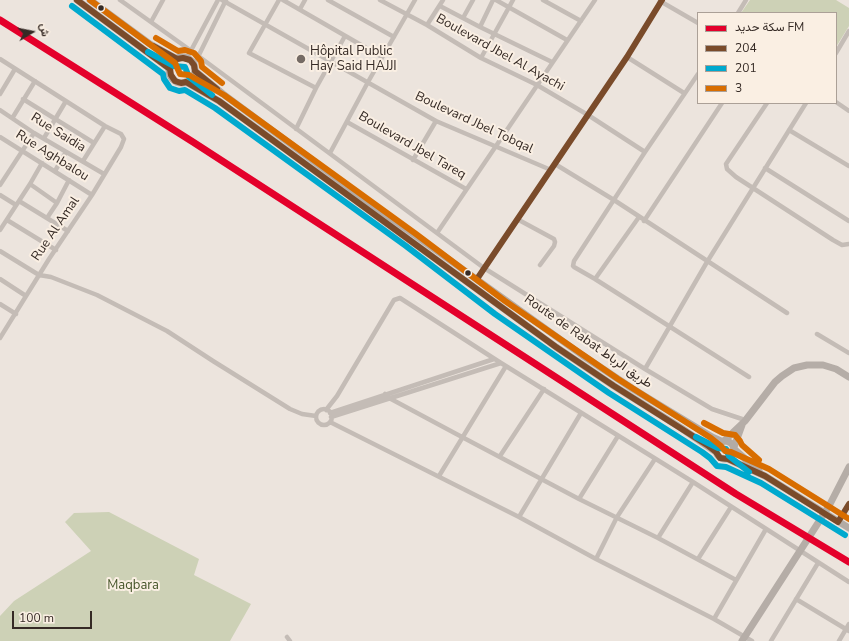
<!DOCTYPE html>
<html>
<head>
<meta charset="utf-8">
<style>
  body { margin:0 }
  #map { position:relative; width:849px; height:641px; overflow:hidden; background:#ece4dd; font-family:"Nunito Sans",Vazirmatn,sans-serif }
  canvas { display:block }
  .legend { position:absolute; left:697px; top:12px; width:140px; height:92px; box-sizing:border-box; background:#faefe3; border:1px solid #aba097; margin:0; padding:5px 7px; list-style:none; font-size:12px; color:#352a25 }
  .legend li { display:flex; align-items:center; gap:8px; height:20px }
  .legend b { width:20px; border:1px solid #aba097 }
  .north { position:absolute; left:12px; top:12px; width:40px; height:40px; -webkit-text-stroke:3px #faefe3; paint-order:stroke; rotate:80deg; font-size:11px; font-weight:700; line-height:16px; text-align:center; color:#352a25 }
  .north::after { content:''; display:block; margin:auto; width:14px; height:18px; background:#352a25; clip-path:polygon(50% 0,100% 100%,50% 72%,0 100%) }
  .scale { position:absolute; left:12px; top:611px; width:80px; height:18px; box-sizing:border-box; border:2px solid #352a25; border-top:0; padding-left:5px; font-size:12px; line-height:14px; white-space:nowrap; color:#352a25; -webkit-text-stroke:3px #faefe3; paint-order:stroke }
</style>
</head>
<body>
<div id="map">
<canvas width="849" height="641"></canvas>
<ul class="legend">
<li><b style="height:5px;background:#e4002b"></b>سكة حديد FM</li>
<li><b style="height:5px;background:#7a4b2a"></b>204</li>
<li><b style="height:5px;background:#00a9ce"></b>201</li>
<li><b style="height:5px;background:#d86d00"></b>3</li>
</ul>
<div class="north">ش</div>
<div class="scale">100 m</div>
</div>
<script>
const context = document.querySelector('canvas').getContext('2d');
context.lineJoin = 'round';
function paint(path, color) {
  context.fillStyle = color;
  context.fill(path, 'evenodd');
}
function poly(rows) {
  const path = new Path2D();
  for (const r of rows) {
    if (r.length === 3) {
      path.moveTo(r[0] + r[2], r[1]);
      path.arc(r[0], r[1], r[2], 0, 2 * Math.PI);
      continue;
    }
    path.moveTo(r[0], r[1]);
    for (let i = 2; i < r.length; i += 2) path.lineTo(r[i], r[i + 1]);
  }
  return path;
}
function trace(path, color, width, dash) {
  context.strokeStyle = color;
  context.lineWidth = width;
  context.lineCap = dash ? 'butt' : 'round';
  context.setLineDash(dash || []);
  context.stroke(path);
}
function label(font, color, halo, rows, align = 'center') {
  context.font = font + ' "Nunito Sans",Vazirmatn,sans-serif';
  context.lineWidth = 4;
  context.setLineDash([]);
  context.textBaseline = 'middle';
  context.strokeStyle = halo;
  context.fillStyle = color;
  for (const [text, x, y, turn = 0] of rows) {
    context.save();
    context.translate(x, y);
    context.rotate((+turn || 0) * Math.PI / 180);
    context.textAlign = isNaN(turn) ? turn : align;
    if (halo) context.strokeText(text, 0, 0);
    context.fillText(text, 0, 0);
    context.restore();
  }
}
const green = poly([
  [750,0,836,0,849,8,849,26,836,47,836,13,741,13],
  [109,512,199,559,194,575,251,604,230,641,0,641,0,616,14,601,91,551,65,522,74,513]
]);
const street = poly([
  [120,0,197,55,484,268,645,369,712,409,742,419,745,421],
  [222,0,436,121,551,170],
  [279,0,249,53,316,88],
  [283,0,382,57],
  [328,0,394,37],
  [380,0,427,25,481,58,537,85,588,115,645,152],
  [496,0,567,40],
  [543,0,581,21],
  [660,1,698,23],
  [440,6,480,27,552,62],
  [300,9,305,0],
  [738,13,746,0],
  [463,18,473,0],
  [151,22,163,0],
  [427,25,443,0],
  [480,27,493,0],
  [836,53,849,31],
  [627,57,684,93],
  [187,58,218,0],
  [481,58,513,0],
  [0,59,105,126,121,134,124,139,121,147,92,195,49,259,0,338],
  [194,65,226,0],
  [698,74,645,152,574,261,573,266,574,267,595,279,749,377],
  [0,94,15,69],
  [23,99,94,143],
  [836,102,849,111],
  [767,103,726,164,727,169,736,177,833,240,842,245,849,244],
  [0,110,34,133,104,174],
  [13,117,35,81],
  [347,122,466,189],
  [296,129,316,88,345,36],
  [789,130,849,166],
  [0,137,92,195],
  [44,138,66,101],
  [330,153,368,82,415,0],
  [413,160,436,121],
  [83,161,105,126],
  [555,164,614,200,787,313],
  [765,168,849,221],
  [55,171,66,152],
  [30,184,57,203],
  [0,185,34,133],
  [0,195,16,205],
  [19,201,68,231],
  [47,218,57,203,69,180],
  [517,219,554,239,555,242,554,246,540,265],
  [7,220,56,250],
  [644,221,722,103],
  [0,230,30,184,42,163],
  [437,233,595,0],
  [0,251,39,275,51,277,97,295,167,331,213,361,290,409,302,414,316,416],
  [0,279,26,296],
  [477,279,627,57,662,0],
  [595,279,639,217],
  [0,304,16,314],
  [817,334,849,353],
  [645,369,707,262,806,103],
  [385,394,391,399,462,437,579,499,658,538,736,580],
  [324,417,8],
  [326,410,337,396,394,300,400,298,501,363,693,482,849,582],
  [330,413,494,359],
  [331,417,501,363],
  [330,422,519,517,596,559,714,619,752,641],
  [500,456,544,389],
  [439,476,506,366],
  [579,499,618,436],
  [519,517,581,413],
  [838,522,849,504],
  [658,538,693,482],
  [596,559,617,517,655,459],
  [698,559,731,507],
  [796,599,849,631],
  [714,619,766,529],
  [287,637,290,641],
  [771,641,818,563],
  [839,641,849,624]
]);
const secondary = poly([
  [724,441,745,421,775,382,782,376,794,368,807,365,823,365,836,369,849,377],
  [734,447,742,425],
  [742,641,829,506,849,467]
]);
const primary = poly([
  [77,0,170,69],
  [90,0,150,44,177,59],
  [182,70,13],
  [195,71,223,94,373,205,582,355,633,389,712,437,721,441],
  [186,82,219,101,248,122,556,347,614,386,681,428,716,452],
  [725,450,9],
  [735,450,759,471],
  [728,459,765,476,849,528]
]);
const bus1 = poly([
  [77,0,170,69,171,75,175,81,181,83,186,82,219,101,556,347,614,386,707,445,716,452,720,458,728,459,765,476,838,522,849,504],
  [153,46,177,59,183,58,190,60,194,65,195,71,217,89],
  [477,279,627,57,662,0]
]);
const bus2 = poly([
  [72,6,163,74,164,79,170,88,179,91,185,90,215,108,406,246,495,314,609,393,702,452,710,458,717,466,726,467,761,483,845,535],
  [148,52,174,66,185,67,189,77,212,95],
  [696,437,718,448,726,449,729,456,749,472]
]);
const bus3 = poly([
  [90,0,175,63,180,74,189,75,224,95,416,234,505,301,618,379,711,438,721,446,725,451,731,452,769,469,849,519],
  [156,38,178,51,185,50,194,53,201,61,202,67,222,83],
  [704,423,723,433,735,435,740,441,742,445,759,460]
]);
const rail1 = poly([
  [0,20,193,142,736,494,849,562]
]);
const markers = [
  [101,8,3.5,"#352a25"],
  [301,59,5,"#756b65"],
  [468,273,3.5,"#352a25"]
];
const poiNames = [
  ["Hôpital Public",310,52],
  ["Hay Said HAJJI",310,67]
];
const streetNames = [
  ["Boulevard Jbel Al Ayachi",500,53,29],
  ["Boulevard Jbel Tobqal",474,123,25],
  ["Rue Saidia",58,133,32],
  ["Boulevard Jbel Tareq",412,146,30],
  ["Rue Aghbalou",52,156,32],
  ["Rue Al Amal",56,229,-56],
  ["Route de Rabat طريق الرباط",588,342,35]
];
const parkNames = [
  ["Maqbara",133,586]
];
paint(green, '#cdd1b6');
trace(street, '#c4bcb6', 4.5);
trace(secondary, '#b5ada7', 7);
trace(primary, '#b3aba5', 7);
trace(bus1, '#7a4b2a', 6);
trace(bus2, '#00a9ce', 6);
trace(bus3, '#d86d00', 6);
trace(rail1, '#e4002b', 7);
for (const [x, y, r, color] of markers) {
  const dot = new Path2D();
  dot.arc(x, y, r, 0, 2 * Math.PI);
  context.fillStyle = color;
  context.fill(dot);
  trace(dot, '#faefe3', 1.5);
}
label('13px', '#352a25', '#faefe3', poiNames, 'left');
label('13px', '#352a25', '#faefe3', streetNames);
label('13px', '#455428', '#faefe3', parkNames);
</script>
</body>
</html>
